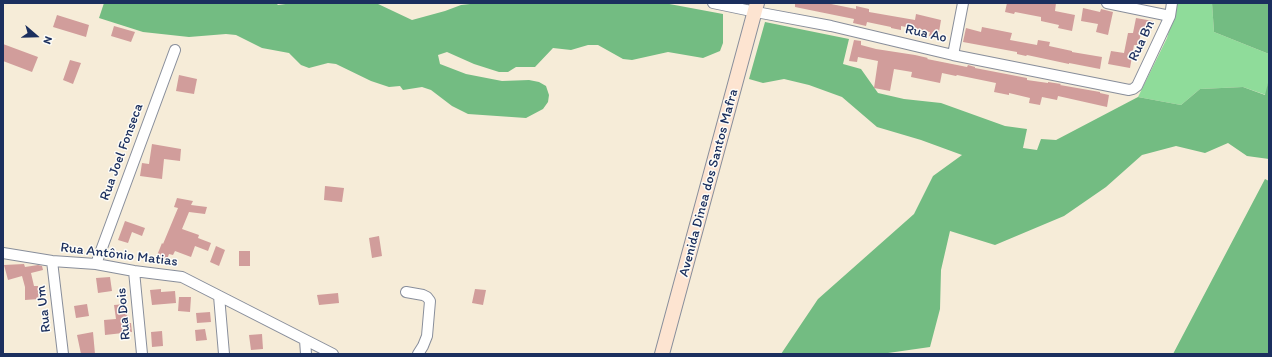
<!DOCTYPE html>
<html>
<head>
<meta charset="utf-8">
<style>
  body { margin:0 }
  #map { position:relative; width:1272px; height:357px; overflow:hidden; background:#f6ecd8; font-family:Itim,sans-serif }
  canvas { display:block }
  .frame { position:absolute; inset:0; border:4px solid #1b2f5e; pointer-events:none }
  .north { position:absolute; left:16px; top:16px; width:40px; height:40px; -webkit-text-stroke:3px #fdfcf7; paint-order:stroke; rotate:110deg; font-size:11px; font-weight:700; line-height:16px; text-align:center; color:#1b2f5e }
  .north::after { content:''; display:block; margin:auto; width:14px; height:18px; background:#1b2f5e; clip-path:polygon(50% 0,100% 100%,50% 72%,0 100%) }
</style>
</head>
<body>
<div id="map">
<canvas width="1272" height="357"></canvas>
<div class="frame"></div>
<div class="north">N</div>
</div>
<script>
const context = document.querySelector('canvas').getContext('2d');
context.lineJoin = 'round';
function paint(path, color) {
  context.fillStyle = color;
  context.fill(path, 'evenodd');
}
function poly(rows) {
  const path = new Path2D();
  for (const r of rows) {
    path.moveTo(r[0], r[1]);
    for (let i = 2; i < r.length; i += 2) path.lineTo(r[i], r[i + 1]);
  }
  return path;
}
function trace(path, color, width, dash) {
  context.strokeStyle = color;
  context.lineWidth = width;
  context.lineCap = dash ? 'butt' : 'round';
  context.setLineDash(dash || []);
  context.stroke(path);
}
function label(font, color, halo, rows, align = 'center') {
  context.font = font + ' Itim,sans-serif';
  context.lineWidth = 3;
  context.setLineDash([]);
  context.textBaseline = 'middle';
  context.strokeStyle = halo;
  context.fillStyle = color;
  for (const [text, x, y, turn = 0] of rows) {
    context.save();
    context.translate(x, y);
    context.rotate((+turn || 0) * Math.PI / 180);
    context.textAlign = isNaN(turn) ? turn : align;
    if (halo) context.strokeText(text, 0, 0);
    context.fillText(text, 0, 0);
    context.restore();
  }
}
const green = poly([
  [1177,3,1212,3,1214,32,1269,54,1269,79,1266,95,1243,87,1200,89,1181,105,1138,97,1167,38]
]);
const forest = poly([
  [104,3,276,3,278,5,293,3,376,3,412,20,445,11,461,5,479,3,664,3,723,14,723,43,720,51,703,58,668,52,632,60,623,59,598,45,588,45,571,50,553,48,535,67,516,67,508,72,499,72,474,64,447,52,438,55,440,64,466,74,502,81,529,80,539,82,546,86,549,95,548,102,543,109,526,118,468,114,452,106,431,90,422,87,403,90,400,86,389,87,371,81,336,64,328,63,309,68,301,65,289,53,262,48,236,35,226,34,189,37,143,32,99,18],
  [1212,3,1266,3,1269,4,1269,54,1214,32],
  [765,22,849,39,843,64,861,69,878,93,904,99,941,103,1005,126,1027,129,1023,148,1037,150,1041,139,1056,140,1138,97,1181,105,1200,89,1243,87,1265,95,1269,79,1269,159,1247,156,1228,143,1205,153,1176,146,1142,155,1106,187,1064,216,995,245,950,231,941,270,940,309,930,347,881,354,781,354,818,299,914,214,933,176,962,155,921,140,877,127,842,97,809,85,784,79,763,83,749,79],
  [1265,179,1269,181,1269,354,1173,354]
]);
const building = poly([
  [795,3,832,3,831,4,856,9,856,6,869,9,869,12,915,20,916,14,941,20,938,38,929,36,930,32,901,26,901,30,891,28,891,27,867,22,866,26,853,23,854,19,795,7],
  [1007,3,1056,3,1055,11,1075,15,1072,31,1058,28,1059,25,1041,21,1041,17,1015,12,1014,14,1005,12],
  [1083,8,1100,12,1101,9,1113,12,1108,35,1096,32,1098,24,1081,21],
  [57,15,89,25,86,37,53,27],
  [1136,18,1153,21,1150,35,1141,33,1138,46,1134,45,1130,68,1108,64,1111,51,1124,53,1128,33,1133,33],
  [114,26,135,32,131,42,111,36],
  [982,27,1012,33,1010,40,1037,45,1038,40,1050,42,1049,46,1072,51,1072,52,1102,57,1100,69,1069,63,1069,64,1027,55,1026,56,1017,54,1017,52,963,42,966,28,981,32],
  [854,40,861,41,861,45,876,49,915,55,928,58,927,59,967,67,968,65,975,67,975,68,1027,78,1027,80,1048,83,1048,82,1061,84,1060,85,1100,92,1100,93,1109,95,1107,107,1058,96,1057,100,1042,97,1040,105,1029,103,1030,98,1009,93,1009,95,994,92,996,83,957,75,956,76,942,73,940,83,911,77,912,72,894,69,890,91,874,88,878,61,858,57,857,62,849,61],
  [3,44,38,57,32,72,3,61],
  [70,60,81,63,73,84,63,80],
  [179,75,197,79,194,94,176,91],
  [152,144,181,149,180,161,164,159,162,179,140,176,142,163,149,164],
  [325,186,344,188,342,202,324,200],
  [177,198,193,201,191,205,207,207,205,214,189,212,182,229,199,235,198,238,211,243,208,251,195,246,191,257,175,251,173,255,169,254,166,262,156,258,162,243,163,244,178,208,174,207],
  [125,221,145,228,142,236,132,232,128,243,118,240],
  [379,236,382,256,372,258,369,238],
  [216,246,225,250,219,266,210,262],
  [239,251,250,251,250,266,239,266],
  [24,264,25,267,38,265,42,266,43,270,31,273,34,286,38,286,39,299,25,300,25,287,22,276,8,280,4,265],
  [110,277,112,291,98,293,96,278],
  [161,289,161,292,175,291,176,303,152,305,150,290],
  [475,289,486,290,483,305,472,303],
  [338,293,339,303,319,305,317,295],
  [179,297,191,297,190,312,178,311],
  [87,304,89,316,76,318,74,306],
  [126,304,128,323,131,323,132,332,105,335,104,320,116,319,114,305],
  [210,312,211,322,197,323,196,313],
  [205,329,207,340,196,341,195,330],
  [162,331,163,346,152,347,151,332],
  [93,332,95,354,81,354,77,335],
  [262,334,263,349,251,350,249,335]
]);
const street = poly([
  [713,3,756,12,831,26,953,55,1129,90,1133,89,1137,86,1170,16,1172,3],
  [1107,3,1170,16],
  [953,55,963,3],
  [3,253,52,261,96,264,134,271,182,277,333,354],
  [52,261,63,354],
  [96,264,175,50],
  [134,271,142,354],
  [406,292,423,295,427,297,430,301,427,336,423,346,418,354],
  [219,296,224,354],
  [305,340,306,354]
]);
const secondary = poly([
  [662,354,757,3]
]);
const streetNames = [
  ["Rua Ao",926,34,13],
  ["Rua Bn",1142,41,-65],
  ["Rua Joel Fonseca",122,152,-70],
  ["Avenida Dinea dos Santos Mafra",709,183,-75],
  ["Rua Antônio Matias",119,255,7],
  ["Rua Um",44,309,-97],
  ["Rua Dois",124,314,-95]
];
paint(green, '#8fdc9a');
paint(forest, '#73bc82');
paint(building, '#d19d9b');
trace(street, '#888e9b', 12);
trace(secondary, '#888e9b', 16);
trace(street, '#fff', 10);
trace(secondary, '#fde4d1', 14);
label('14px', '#1b2f5e', '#fdfcf7', streetNames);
</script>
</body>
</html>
